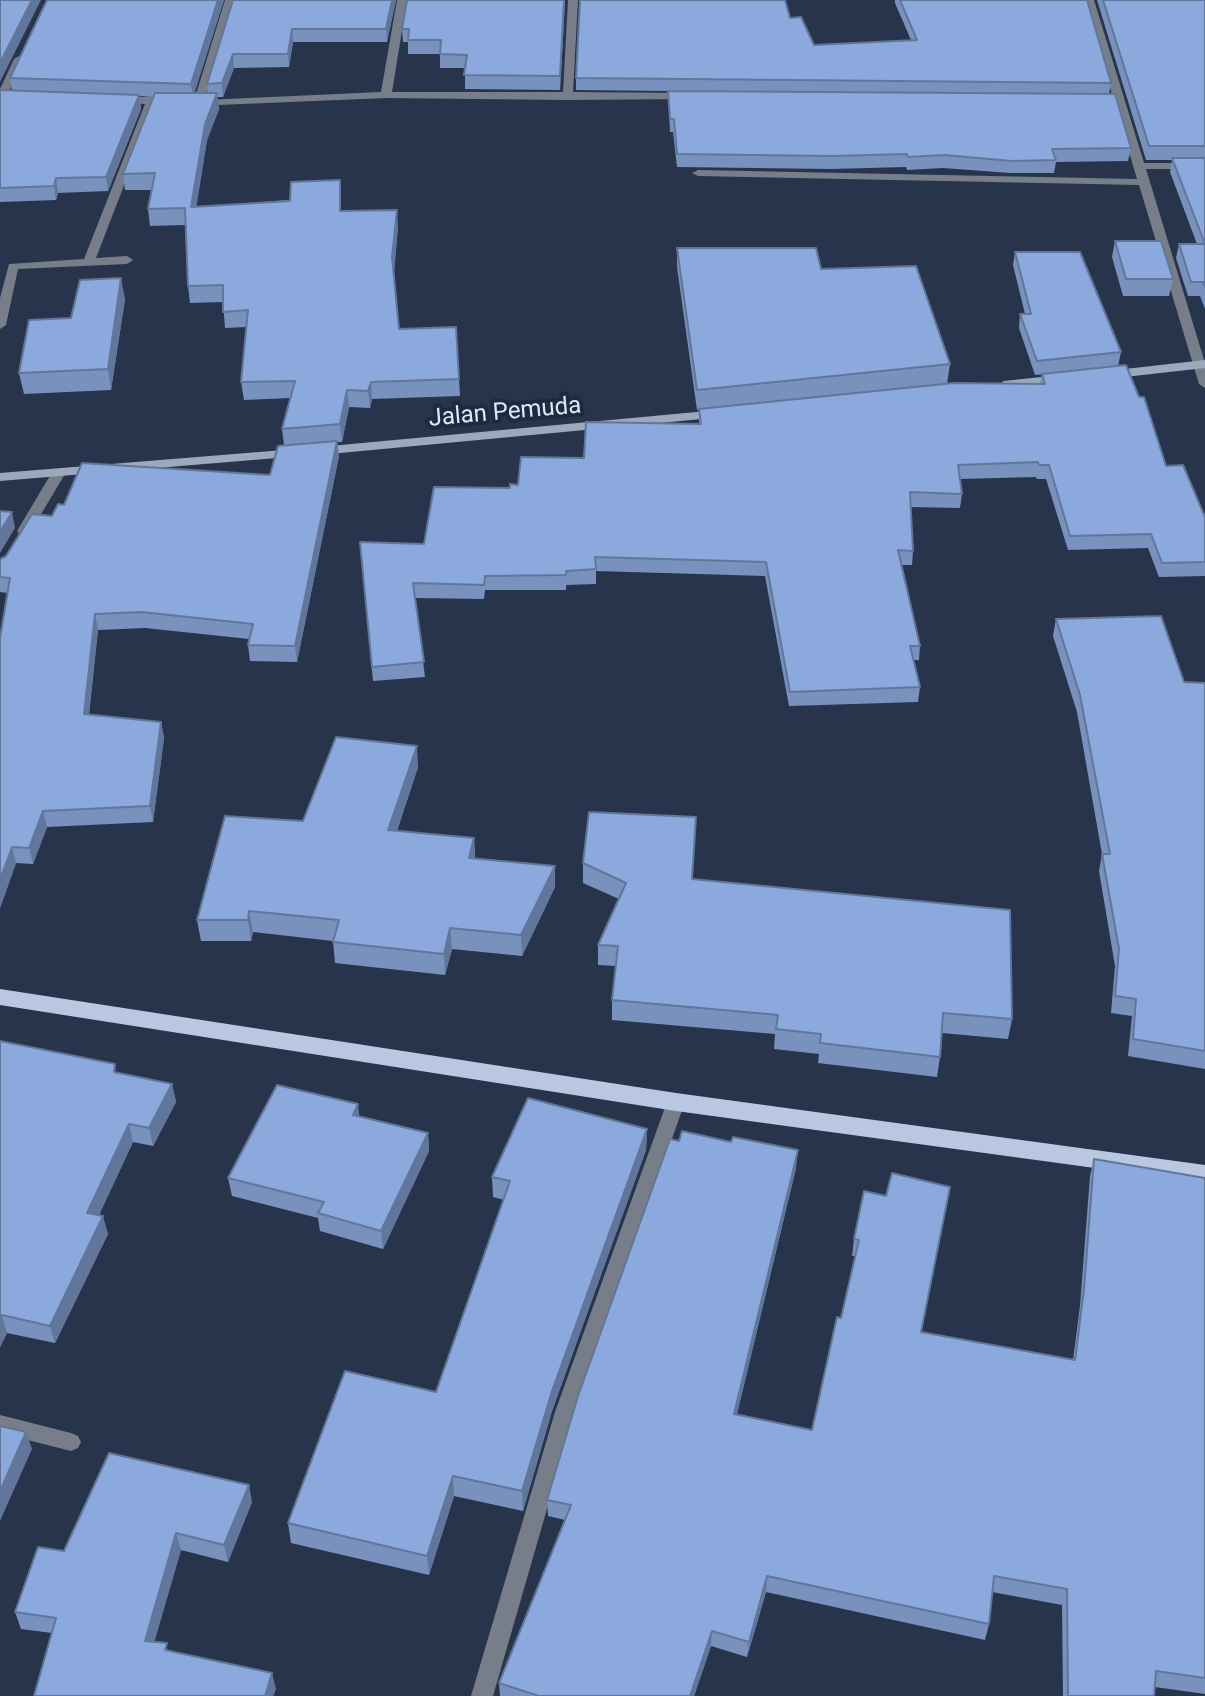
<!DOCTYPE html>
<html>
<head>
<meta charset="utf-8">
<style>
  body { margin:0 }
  canvas { display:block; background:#27344b }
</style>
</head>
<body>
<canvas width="1205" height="1696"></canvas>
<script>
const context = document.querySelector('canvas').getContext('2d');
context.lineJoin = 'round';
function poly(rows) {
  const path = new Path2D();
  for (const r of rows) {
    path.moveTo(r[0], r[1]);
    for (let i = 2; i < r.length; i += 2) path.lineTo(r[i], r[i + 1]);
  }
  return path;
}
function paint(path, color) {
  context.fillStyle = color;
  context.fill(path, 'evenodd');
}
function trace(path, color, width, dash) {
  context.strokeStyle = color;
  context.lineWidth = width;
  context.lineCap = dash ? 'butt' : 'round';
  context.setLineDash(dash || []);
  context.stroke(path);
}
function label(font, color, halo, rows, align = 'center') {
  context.font = font + ' Roboto,sans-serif';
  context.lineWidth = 8;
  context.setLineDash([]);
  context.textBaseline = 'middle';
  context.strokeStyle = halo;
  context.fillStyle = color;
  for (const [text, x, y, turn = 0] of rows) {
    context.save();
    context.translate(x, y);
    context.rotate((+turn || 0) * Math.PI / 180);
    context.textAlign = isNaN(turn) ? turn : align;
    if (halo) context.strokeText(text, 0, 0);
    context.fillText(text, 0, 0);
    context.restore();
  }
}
const street = poly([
  [225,0,235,0,205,100,381,92,397,0,407,0,392,92,563,92,568,0,578,0,573,92,690,93,695,96,690,99,568,100,386,98,194,106,193,104,225,0],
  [1084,0,1094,0,1144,163,1205,163,1205,169,1146,169,1205,363,1205,388,1199,384,1139,185,698,176,692,173,698,170,1137,179,1084,0],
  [19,56,24,59,6,98,0,101,0,89,14,59,19,56],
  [118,97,152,97,176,102,171,105,155,105,96,258,127,256,133,260,127,264,18,269,6,325,0,329,0,298,9,264,84,259,145,104,114,102,114,98,118,97],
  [58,470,65,474,31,531,29,534,19,534,17,531,51,474,58,470],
  [676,1095,682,1097,685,1102,575,1412,493,1696,471,1696,555,1412,667,1102,670,1097,676,1095],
  [0,1415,71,1433,78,1436,81,1442,78,1448,71,1451,0,1433,0,1415]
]);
const secondary = poly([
  [1205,360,1205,368,1107,379,1101,375,1107,371,1205,360],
  [1060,375,1066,379,1064,382,1004,389,998,385,1004,381,1060,375],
  [718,410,724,414,723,417,319,455,312,451,319,447,718,410],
  [296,449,303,453,301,456,0,481,0,473,296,449]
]);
const primary = poly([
  [0,989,676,1093,1205,1165,1205,1183,676,1111,0,1005,0,989]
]);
const wall = poly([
  [224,0,194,93,208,93,207,84,233,0,396,0,387,42,293,42,289,67,234,68,223,97,217,97,219,109,207,140,196,207,341,196,341,211,398,227,394,271,399,329,456,327,460,396,372,399,370,408,349,407,342,442,337,442,339,456,297,662,250,661,248,645,249,639,145,628,98,630,89,715,161,722,164,738,153,822,47,827,33,864,16,863,0,908,0,638,8,593,0,592,0,559,6,556,64,505,270,475,284,445,282,429,290,398,244,400,241,382,246,327,225,328,223,302,190,303,188,286,185,225,150,226,148,209,152,190,125,190,123,174,153,97,139,96,141,109,108,191,58,193,56,200,0,202,0,90,12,91,10,78],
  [565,0,560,90,465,89,465,68,440,68,440,54,408,54,408,42,403,42,402,29],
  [895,0,1087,0,1111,83,1109,94,1131,148,1128,161,1056,162,1054,173,1010,173,943,168,907,170,906,167,831,169,677,167,673,132,670,132,668,91,576,90,576,78,790,18,814,45,911,40,895,3],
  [1097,0,1205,0,1205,309,1200,296,1188,296,1176,258,1179,244,1197,244,1170,172,1172,160,1146,160],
  [1115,241,1173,279,1169,296,1123,296,1112,257],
  [677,248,821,269,950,364,947,384,1040,383,1042,374,1166,466,1205,517,1205,576,1159,577,1148,548,1068,550,1046,479,1037,479,1036,477,960,479,962,494,960,508,911,507,913,551,912,565,902,565,920,646,919,660,913,660,920,687,918,702,789,706,765,576,596,571,596,584,566,585,566,590,485,590,484,599,415,598,425,677,373,681,360,542,424,544,510,488,584,458,699,424,699,409,697,410,677,267],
  [1015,252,1121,352,1118,366,1035,375,1019,328,1020,314,1025,314,1013,265],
  [125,299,111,390,24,394,19,373,71,318],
  [1056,619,1184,682,1205,683,1205,1069,1128,1056,1132,1016,1111,1013,1115,966,1099,871,1102,854,1077,712,1053,636],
  [418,767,397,831,474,838,475,858,555,887,522,956,452,949,445,975,335,963,333,941,253,932,251,941,201,941,197,920,303,821],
  [583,863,693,879,1012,1019,1008,1039,942,1033,940,1057,937,1077,818,1063,819,1054,774,1049,775,1034,612,1020,612,1000,616,966,598,965,598,945,619,899,583,883],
  [0,1041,117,1073,172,1084,176,1102,153,1146,133,1142,99,1215,108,1234,55,1343,7,1333,0,1347],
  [360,1116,428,1133,429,1151,383,1249,320,1231,318,1218,232,1196,228,1178],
  [647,1129,646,1150,552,1411,523,1511,454,1496,429,1575,291,1543,288,1523,436,1392,504,1200,493,1197,492,1177],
  [1094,1159,1205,1178,1205,1694,1155,1687,1154,1696,1063,1696,1062,1605,992,1592,989,1624,985,1640,766,1592,747,1657,711,1646,694,1696,500,1696,499,1683,565,1520,548,1516,547,1500,796,1168,737,1414,812,1430,841,1318,855,1256,852,1256,854,1239,864,1191,922,1332,1073,1360,1080,1306,1090,1176],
  [252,1502,228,1562,181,1550,154,1642,169,1650,276,1689,273,1696,34,1696,52,1633,21,1629,15,1612,64,1551]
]);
const shadedWall = poly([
  [32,0,41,0,0,82,0,63],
  [218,0,224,0,193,98,191,84],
  [392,0,396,0,387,42,386,29],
  [565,0,560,90,560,76],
  [292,29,293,42,289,67,288,54],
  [233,54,234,68,223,97,222,83],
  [217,93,219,109,207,140,194,223,191,207,205,124],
  [139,95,141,109,108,191,106,177],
  [56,178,58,193,56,200,54,186],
  [397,210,398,227,394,273,392,257],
  [121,278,125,299,111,390,108,369],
  [371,382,372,399,370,408,368,391],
  [347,390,349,407,342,442,340,424],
  [337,441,339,456,297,662,295,646],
  [12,512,15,528,0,553,0,532],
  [95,614,98,630,87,730,84,714],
  [161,722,164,738,153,822,150,806],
  [417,746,418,767,390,851,388,830],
  [43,811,47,827,33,864,29,848],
  [474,838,475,860,469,858],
  [12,847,16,863,0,908,0,880],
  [555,866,555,887,522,956,521,935],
  [249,911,253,932,251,941,248,920],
  [450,928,452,949,445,975,444,954],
  [172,1084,176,1102,153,1146,149,1128],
  [358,1104,360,1122,353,1115],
  [129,1124,133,1142,92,1230,87,1213],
  [647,1129,646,1150,552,1411,523,1511,522,1491,552,1391],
  [428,1133,429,1151,383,1249,381,1231],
  [798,1150,796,1168,733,1431,734,1414],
  [103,1216,108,1234,55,1343,50,1326],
  [2,1315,7,1333,0,1347,0,1318],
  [26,1432,32,1449,0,1521,0,1491],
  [453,1476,454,1496,429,1575,427,1556],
  [249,1485,252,1502,228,1562,224,1545],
  [176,1533,181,1550,150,1657,145,1641],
  [767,1576,766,1592,747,1657,749,1642],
  [712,1631,711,1646,694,1696,690,1696],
  [272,1673,276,1689,273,1696,265,1696]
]);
const building = poly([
  [0,0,32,0,0,63,0,0],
  [47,0,218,0,191,84,10,78,47,0],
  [233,0,392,0,386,29,292,29,288,54,233,54,222,83,207,84,233,0],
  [407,0,564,0,560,76,464,75,467,55,440,54,441,40,408,40,409,29,402,29,407,0],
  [580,0,785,0,790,18,801,17,814,45,917,40,900,0,1087,0,1111,83,576,78,580,0],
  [1103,0,1205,0,1205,146,1149,146,1103,0],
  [0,90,139,95,106,177,56,178,54,186,0,188,0,90],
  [668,91,1115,94,1131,148,1052,149,1056,160,1012,161,944,155,908,157,907,154,832,156,677,154,674,119,670,119,668,91],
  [155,93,217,93,205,124,191,207,290,201,291,182,340,180,340,211,397,210,392,257,399,329,456,327,459,379,371,382,368,391,347,390,340,424,282,429,295,381,241,382,248,310,223,312,223,285,188,286,185,208,148,209,155,173,123,174,155,93],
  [1172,158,1205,158,1205,287,1203,282,1191,282,1179,244,1205,244,1172,158],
  [1115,241,1161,241,1173,279,1126,279,1115,241],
  [677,248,816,248,821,269,916,266,950,364,697,390,677,248],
  [1015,252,1080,252,1121,352,1037,361,1020,314,1031,314,1015,252],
  [121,278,108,369,19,373,29,320,71,318,80,280,121,278],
  [1126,365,1139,397,1144,397,1166,466,1183,465,1205,517,1205,562,1162,563,1151,534,1070,536,1049,465,1039,465,1038,462,958,465,962,494,910,492,913,551,898,550,920,646,910,646,920,687,790,692,766,562,595,557,596,569,566,571,566,575,485,576,484,585,413,583,424,662,372,667,360,542,424,544,434,487,510,488,510,484,518,485,521,457,584,458,586,422,701,424,699,409,954,383,1045,384,1042,374,1126,365],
  [337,441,295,646,248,645,253,624,142,612,95,614,84,714,161,722,150,806,43,811,29,848,12,847,0,880,0,638,10,578,0,577,0,559,6,556,32,514,52,516,58,504,64,505,82,463,270,475,278,446,337,441],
  [0,511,12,512,0,532,0,511],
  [1161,616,1184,682,1205,683,1205,1051,1133,1039,1136,999,1115,996,1119,949,1102,854,1110,854,1080,695,1056,619,1161,616],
  [336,737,417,746,388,830,474,838,469,858,555,866,521,935,450,928,444,954,333,942,339,920,249,911,248,920,197,920,225,816,303,821,336,737],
  [589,812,696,817,692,879,1010,910,1012,1019,943,1013,940,1057,820,1043,821,1034,776,1029,778,1015,612,1000,618,946,598,945,626,883,583,863,589,812],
  [0,1041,115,1064,114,1072,172,1084,149,1128,129,1124,87,1213,103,1216,50,1326,2,1315,0,1318,0,1041],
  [277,1085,358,1104,353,1115,428,1133,381,1231,318,1213,324,1202,228,1178,277,1085],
  [528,1098,647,1129,552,1391,522,1491,453,1476,427,1556,288,1523,345,1371,436,1392,510,1181,492,1177,528,1098],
  [682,1131,731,1142,733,1137,798,1150,734,1414,812,1430,837,1317,841,1318,859,1240,854,1239,864,1191,886,1196,892,1173,950,1187,921,1332,1075,1360,1084,1289,1094,1159,1205,1178,1205,1678,1156,1671,1154,1696,1068,1696,1067,1589,994,1576,989,1624,767,1576,749,1642,712,1631,690,1696,539,1696,499,1683,571,1505,547,1500,578,1396,670,1139,679,1141,682,1131],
  [0,1426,26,1432,0,1491,0,1426],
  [109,1453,249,1485,224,1545,176,1533,145,1641,167,1643,165,1650,272,1673,265,1696,34,1696,56,1618,15,1612,38,1547,64,1551,109,1453]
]);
const streetNames = [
  ["Jalan Pemuda",505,413,-5]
];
paint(street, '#777e8a');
paint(secondary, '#9ca8bb');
paint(primary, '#b9c8e0');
paint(wall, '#7891bd');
paint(shadedWall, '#61769a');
paint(building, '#8ba9dc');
trace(building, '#61769a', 2);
label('24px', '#dfe8f7', '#1d2a40', streetNames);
</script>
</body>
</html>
